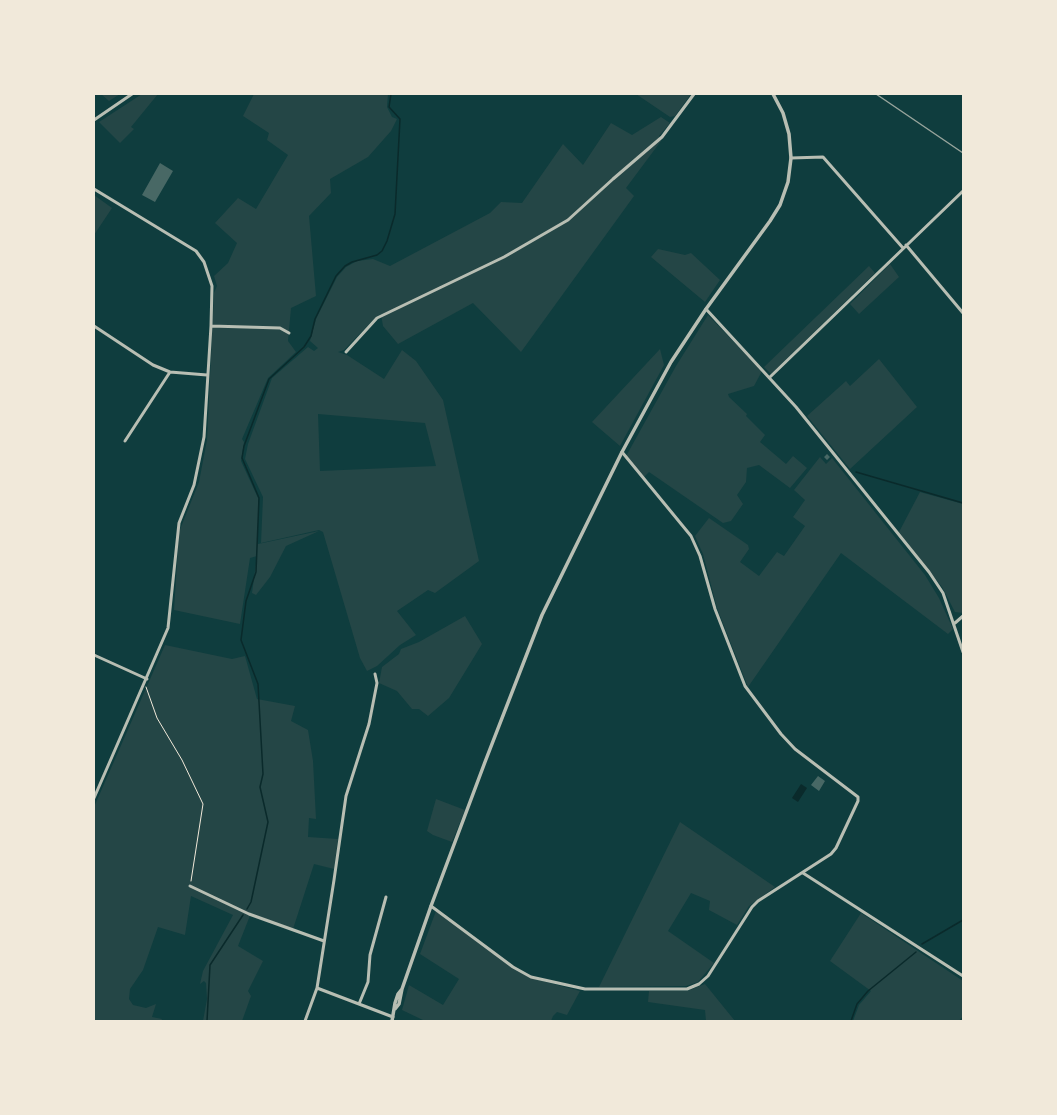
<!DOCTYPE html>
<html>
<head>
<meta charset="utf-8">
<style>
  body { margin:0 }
  #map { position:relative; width:1057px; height:1115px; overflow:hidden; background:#0f3d3e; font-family:"Public Sans",sans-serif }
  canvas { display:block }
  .frame { position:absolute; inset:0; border:95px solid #f1e9da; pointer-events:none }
</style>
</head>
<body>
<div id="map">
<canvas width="1057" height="1115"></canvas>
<div class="frame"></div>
</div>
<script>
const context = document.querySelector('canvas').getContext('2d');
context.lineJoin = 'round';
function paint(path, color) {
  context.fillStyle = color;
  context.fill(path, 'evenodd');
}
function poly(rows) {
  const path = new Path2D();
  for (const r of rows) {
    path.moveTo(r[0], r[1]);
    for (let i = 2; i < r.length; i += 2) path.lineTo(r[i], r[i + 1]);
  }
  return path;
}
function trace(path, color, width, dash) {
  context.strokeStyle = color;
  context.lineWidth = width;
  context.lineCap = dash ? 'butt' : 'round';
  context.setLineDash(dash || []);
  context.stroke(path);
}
const green = poly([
  [101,94,120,94,109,101],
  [142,94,158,94,131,127,134,129,120,143,99,122],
  [254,94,388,94,387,107,392,117,397,119,391,131,368,157,330,179,331,193,309,216,316,296,291,308,288,341,296,352,268,378,242,439,244,442,241,461,258,498,258,544,319,531,286,546,270,577,256,595,252,593,257,556,250,558,240,624,174,610,179,532,199,482,207,440,214,293,217,286,214,276,228,263,237,243,215,223,238,198,256,209,288,155,267,140,269,133,243,116],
  [636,94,691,94,675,116,670,117],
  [661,117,670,123,659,136,661,141,626,188,634,196,521,352,473,303,398,344,383,326,381,314,376,317,344,350,338,352,347,355,384,379,402,350,416,361,443,400,479,561,435,593,428,590,397,611,416,635,400,645,377,666,367,671,360,658,323,532,319,530,261,543,263,497,245,459,248,444,272,378,308,347,314,351,318,348,310,341,316,319,337,277,346,267,357,261,373,259,390,266,490,213,501,202,522,203,563,144,583,165,611,123,632,135],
  [318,414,425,423,436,466,320,471],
  [94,195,112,208,94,235],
  [658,249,685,255,691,253,720,280,705,302,651,257],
  [890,264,899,277,859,314,850,304],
  [869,266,875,273,771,374,764,367],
  [708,315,762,371,754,386,728,394,729,397,747,414,746,416,765,435,760,442,786,464,793,456,807,468,790,488,759,465,747,468,746,482,737,495,743,504,731,521,723,523,649,472,643,478,625,458,676,366],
  [660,349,664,365,620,446,592,422],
  [879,359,917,407,850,469,807,416,846,381,850,386],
  [820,457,826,464,832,458,925,575,939,598,953,629,948,634,841,553,748,687,717,608,703,554,695,536,709,518,748,545,749,549,740,562,759,576,777,552,784,556,805,526,793,517,805,500,794,490],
  [920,492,963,504,963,613,955,612,942,587,899,532],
  [465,616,482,644,449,698,428,716,419,709,412,709,397,691,379,683,382,667,399,654,401,649,419,642],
  [165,645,232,659,245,656,257,699,295,706,291,721,308,730,313,761,316,819,309,818,308,837,338,839,334,869,314,864,293,929,251,913,238,946,263,961,248,991,251,996,242,1021,203,1021,207,999,206,983,204,981,200,984,203,971,233,915,191,896,185,935,158,927,143,970,130,989,129,999,133,1005,146,1008,156,1004,152,1017,162,1019,161,1021,94,1021,94,807],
  [436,799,465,810,452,842,433,835,427,831],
  [680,822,775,887,749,906,737,925,709,910,710,901,691,893,668,931,714,963,698,982,686,986,599,987],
  [436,911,531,978,580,991,567,1015,557,1012,553,1016,551,1021,425,1021,402,1010,409,985,443,1005,459,979,420,954],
  [861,913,963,981,963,1016,959,1021,853,1021,859,1005,871,991,830,961],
  [705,984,735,1021,706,1021,705,1010,648,1002,649,991,687,991]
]);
const water = poly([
  [801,784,807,788,798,802,792,798]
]);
const stream = poly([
  [856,472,963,503],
  [247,909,251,902,268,822,260,787,263,774,258,684,241,640,246,601,256,572,259,498,242,458,244,446,269,379,304,347,311,336,315,319,336,276,345,266,352,262,377,255,382,251,387,241,395,214,400,119,389,107,391,94],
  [922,944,963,920],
  [207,1021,210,965,243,915],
  [851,1021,857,1004,868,991,916,952]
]);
const building = poly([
  [160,163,173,171,155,202,142,195],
  [827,454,830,457,827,460,824,457],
  [818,776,825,781,819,791,811,785]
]);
const path = poly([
  [146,687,157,718,182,760,203,804,191,881]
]);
const minor = poly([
  [94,120,132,94],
  [791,158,823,157,903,248],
  [94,189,196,251,204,262,212,286,211,326,204,437,194,485,179,523,168,628,94,798],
  [906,245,963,313],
  [706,309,796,407,929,572,943,593,963,652],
  [94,326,153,365,170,372,207,375],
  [211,326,280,328,289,333],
  [346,352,377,318,504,257,568,220,613,179,662,137,694,94],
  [770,377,963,191],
  [125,441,170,372],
  [955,623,963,616],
  [94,655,147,679],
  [803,873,963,976],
  [190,886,249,914,324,941],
  [431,906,513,967,531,977,585,989,687,989,699,984,708,976,752,907,758,901,831,854,836,848,858,801,858,797,795,749,781,734,745,686,715,609,700,556,691,536,622,452],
  [317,988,393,1017],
  [359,1004,368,982,370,955,386,897],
  [305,1021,317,988,334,880,346,796,369,724,377,683,375,674]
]);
const tertiary = poly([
  [395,1009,399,1004,402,989,431,906,485,762,542,615,622,452,671,362,706,309,770,221,780,205,788,182,791,158,789,134,783,113,773,94],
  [392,1021,395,1003,398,994,402,989]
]);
const rail = poly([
  [876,94,963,153]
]);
paint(green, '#244646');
paint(water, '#0a2a2b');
trace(stream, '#0a2a2b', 1.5);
paint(building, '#486865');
trace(path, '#f1e9da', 1);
trace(minor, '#b8beb3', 3);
trace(tertiary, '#b8beb3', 3.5);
trace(rail, '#97a49c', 1.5);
</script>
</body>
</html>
